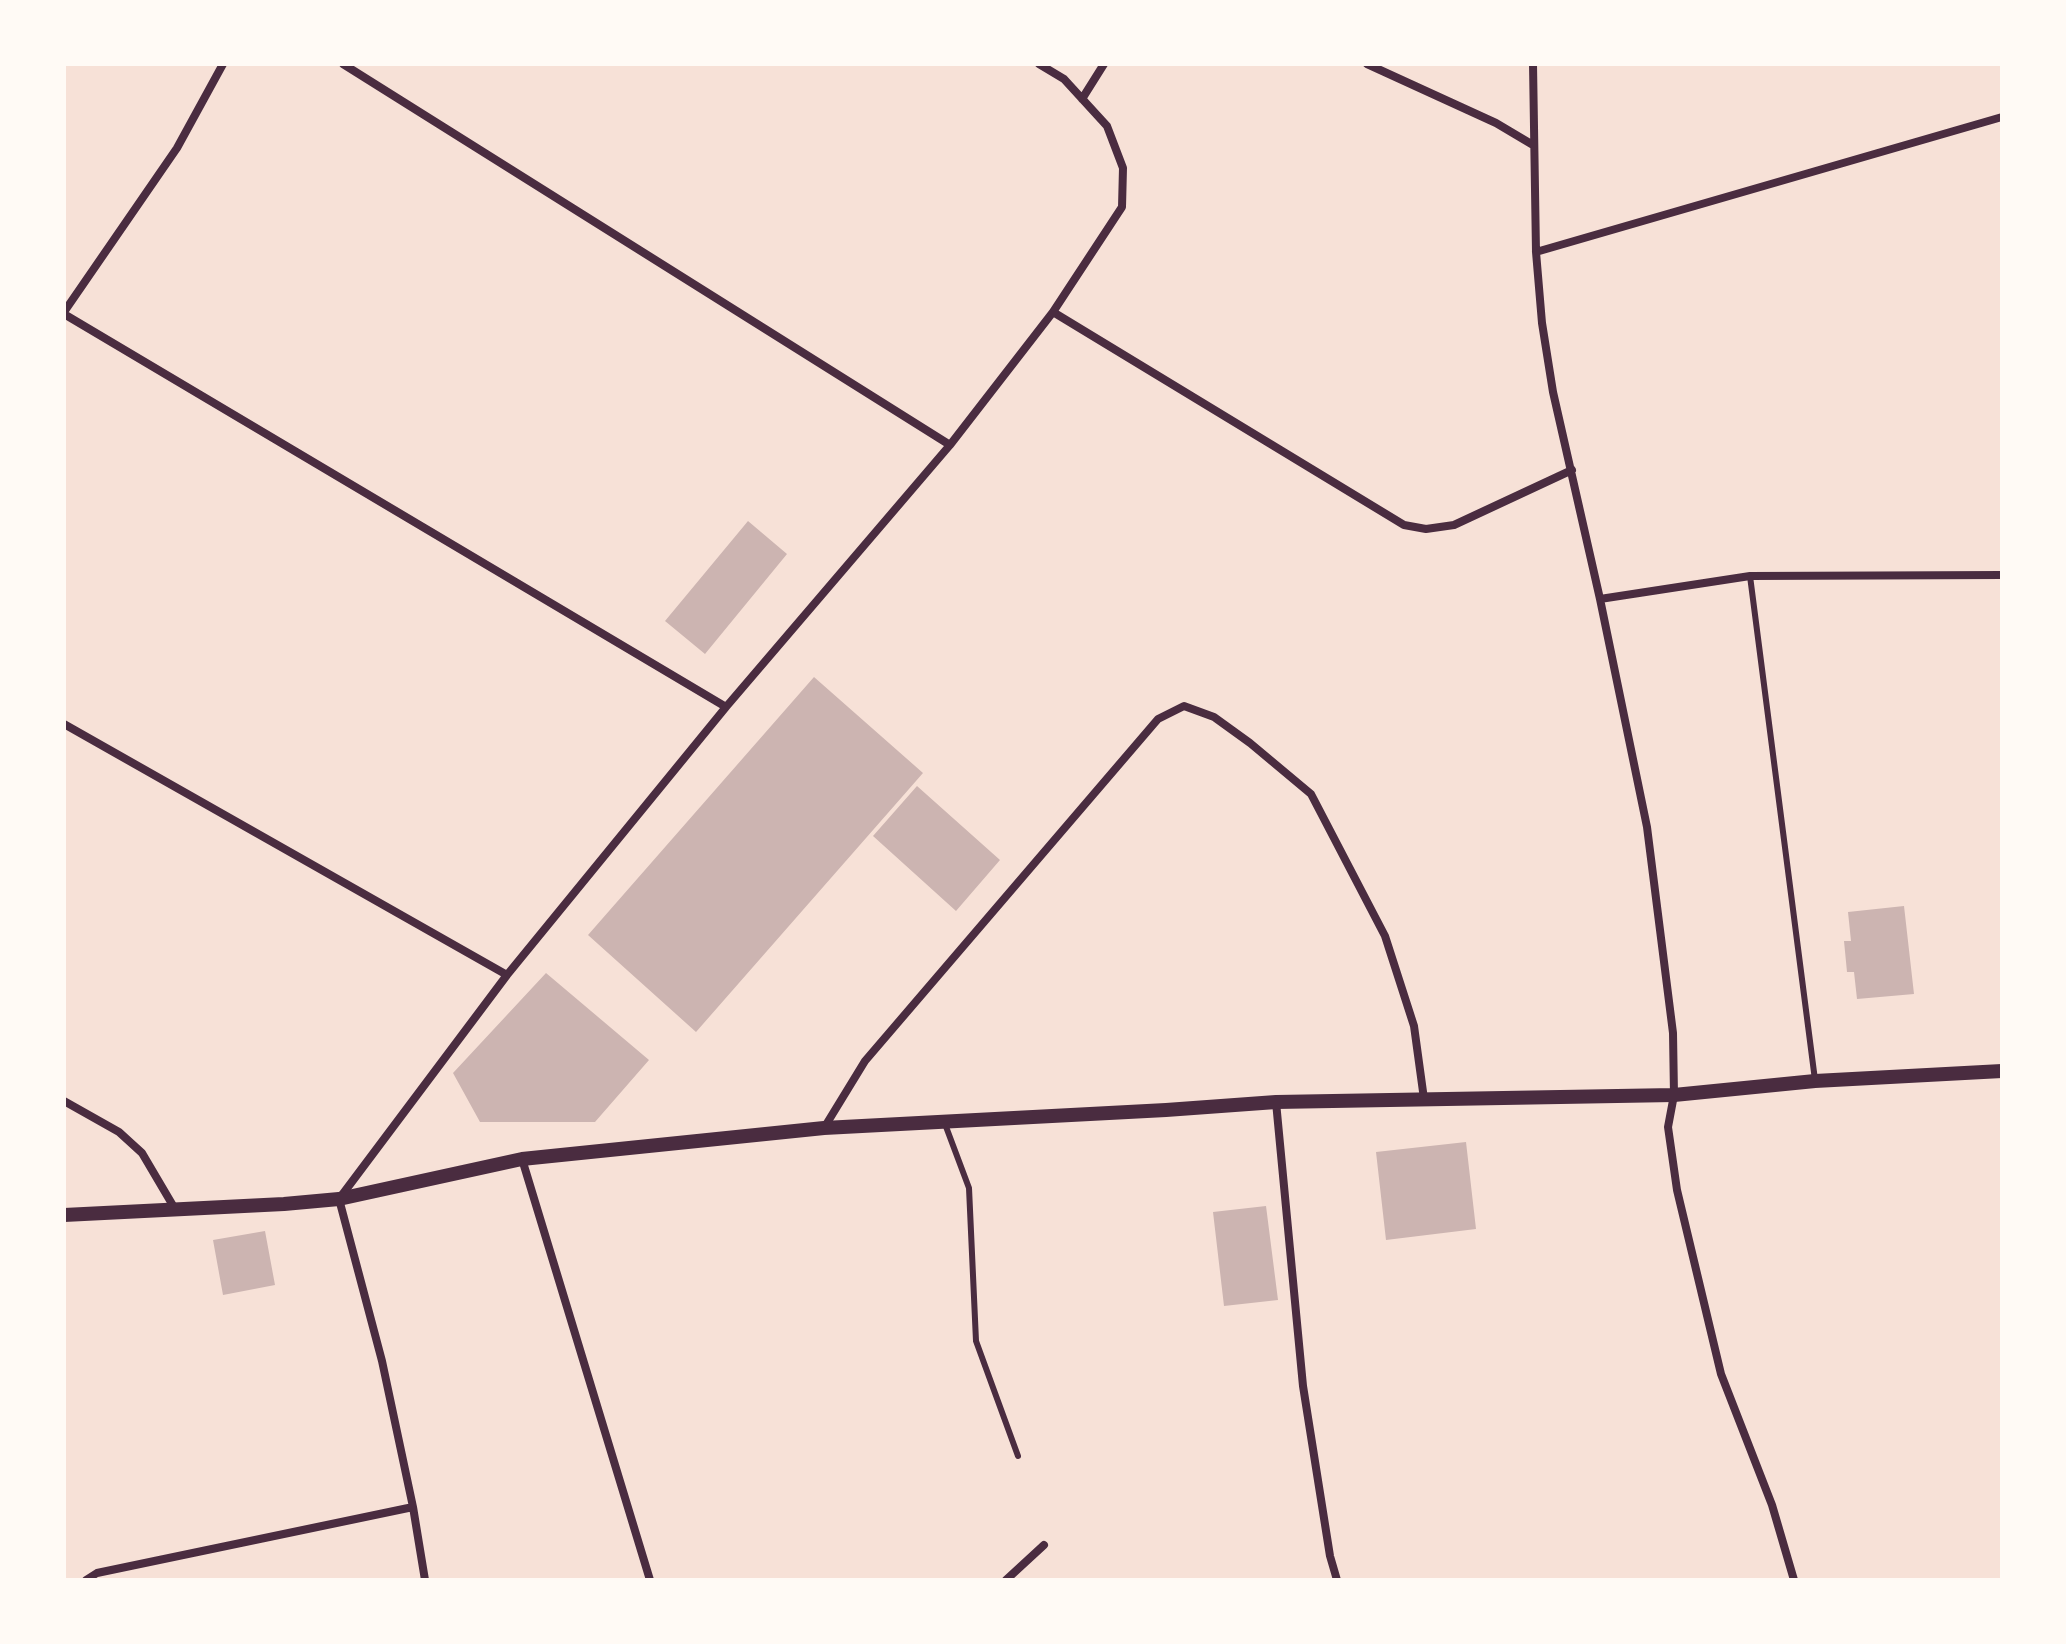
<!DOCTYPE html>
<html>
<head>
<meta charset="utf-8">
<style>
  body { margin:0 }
  #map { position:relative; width:2066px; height:1644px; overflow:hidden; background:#f7e1d7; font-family:"Space Grotesk",sans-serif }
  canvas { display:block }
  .frame { position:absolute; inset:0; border:66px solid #fffaf5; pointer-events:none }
</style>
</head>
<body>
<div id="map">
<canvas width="2066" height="1644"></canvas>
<div class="frame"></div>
</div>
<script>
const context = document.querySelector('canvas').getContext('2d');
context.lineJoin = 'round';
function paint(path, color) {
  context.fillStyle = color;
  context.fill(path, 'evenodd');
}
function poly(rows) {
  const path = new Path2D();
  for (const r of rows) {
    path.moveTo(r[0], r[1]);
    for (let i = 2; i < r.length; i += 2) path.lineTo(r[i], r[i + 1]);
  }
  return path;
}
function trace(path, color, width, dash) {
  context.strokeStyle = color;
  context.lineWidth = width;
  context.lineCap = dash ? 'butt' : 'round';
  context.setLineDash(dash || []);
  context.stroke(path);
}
const building = poly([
  [748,521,787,554,705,654,665,621],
  [814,677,923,773,696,1032,588,935],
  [917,786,1000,860,956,911,873,836],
  [1904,906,1914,994,1857,999,1854,972,1847,972,1844,941,1851,941,1848,912],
  [546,973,649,1060,595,1122,480,1122,453,1073],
  [1466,1142,1476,1229,1386,1240,1376,1152],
  [1266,1206,1278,1300,1224,1306,1213,1212],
  [265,1231,275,1285,223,1295,213,1240]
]);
const service = poly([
  [1750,576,1815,1080],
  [945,1124,969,1188,976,1341,1018,1456]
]);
const minor = poly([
  [343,64,950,445],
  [1367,64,1496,123,1533,145],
  [1533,64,1536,252,1542,323,1553,392,1600,599,1647,827,1673,1033,1674,1095,1668,1127,1677,1190,1721,1374,1772,1505,1794,1580],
  [1082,99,1104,64],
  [1536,252,2002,117],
  [64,312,177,148,223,64],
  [1053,312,1404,525,1426,529,1454,525,1572,470],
  [64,314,726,707],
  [1600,599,1750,576,2002,575],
  [64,724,507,975],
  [64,1101,119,1132,142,1153,175,1209],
  [1276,1102,1303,1386,1330,1556,1337,1580],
  [824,1128,865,1061,1158,719,1184,706,1214,717,1250,743,1311,794,1385,936,1414,1026,1424,1099],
  [522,1159,650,1580],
  [86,1580,97,1573,413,1507],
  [425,1580,413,1507,382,1361,339,1199,507,975,726,707,950,445,1053,312,1122,207,1123,168,1107,126,1064,79,1039,64],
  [1006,1580,1044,1545]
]);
const tertiary = poly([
  [64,1215,284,1204,339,1199,522,1159,824,1128,1166,1110,1276,1102,1674,1095,1815,1081,2002,1071]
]);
paint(building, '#ccb4b1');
trace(service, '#4a2c40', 6);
trace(minor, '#4a2c40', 8);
trace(tertiary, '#4a2c40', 14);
</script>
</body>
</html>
